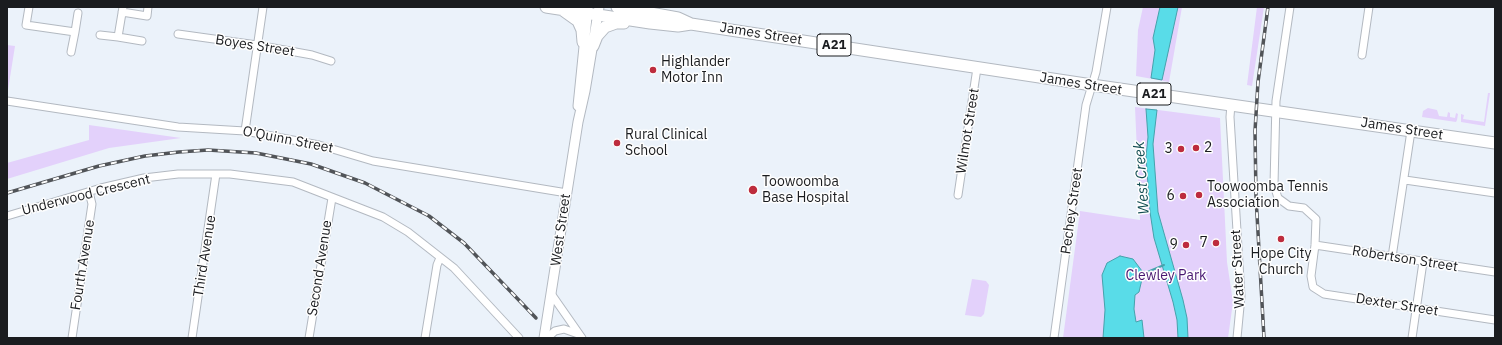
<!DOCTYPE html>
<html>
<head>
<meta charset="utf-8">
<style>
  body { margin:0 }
  #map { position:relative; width:1502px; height:345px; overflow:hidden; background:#ebf2fa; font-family:"IBM Plex Sans",sans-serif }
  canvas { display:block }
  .frame { position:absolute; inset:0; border:8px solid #1a1c1f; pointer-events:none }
</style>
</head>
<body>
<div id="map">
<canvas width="1502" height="345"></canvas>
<div class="frame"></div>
</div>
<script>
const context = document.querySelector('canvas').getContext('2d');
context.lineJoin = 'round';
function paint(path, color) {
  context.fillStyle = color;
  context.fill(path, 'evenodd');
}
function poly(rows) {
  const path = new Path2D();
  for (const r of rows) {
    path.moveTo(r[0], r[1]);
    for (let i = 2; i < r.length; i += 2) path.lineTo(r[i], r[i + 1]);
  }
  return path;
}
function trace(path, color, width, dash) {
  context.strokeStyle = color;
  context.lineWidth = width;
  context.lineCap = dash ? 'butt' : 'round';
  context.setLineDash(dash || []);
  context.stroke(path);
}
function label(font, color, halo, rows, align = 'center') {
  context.font = font + ' "IBM Plex Sans",sans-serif';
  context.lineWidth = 3;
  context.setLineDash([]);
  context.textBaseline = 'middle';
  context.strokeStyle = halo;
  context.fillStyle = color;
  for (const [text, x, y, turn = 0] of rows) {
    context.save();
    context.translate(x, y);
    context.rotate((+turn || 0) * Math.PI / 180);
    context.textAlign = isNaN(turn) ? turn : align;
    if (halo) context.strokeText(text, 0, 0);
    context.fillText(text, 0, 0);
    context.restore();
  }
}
const green = poly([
  [1143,7,1182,7,1169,82,1136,76,1138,30],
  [1257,7,1264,7,1252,86,1247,85],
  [7,45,15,46,8,90,7,90],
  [1488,93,1490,93,1485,126,1461,122,1461,114,1464,115,1463,119,1484,122],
  [1135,107,1220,118,1227,262,1233,302,1228,338,1063,338,1080,211,1140,220],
  [1428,108,1437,110,1439,116,1447,117,1448,112,1450,113,1450,117,1455,118,1456,113,1458,114,1457,120,1456,122,1422,117,1423,111],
  [89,125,181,138,109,148,7,179,7,163,89,140],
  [972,279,986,281,989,285,984,314,981,317,965,315]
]);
const water = poly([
  [1160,7,1178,7,1162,80,1151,78,1155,50,1153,38,1160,7],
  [1146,109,1157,110,1153,144,1158,212,1183,300,1187,318,1188,338,1178,338,1177,320,1173,302,1154,238,1150,212,1146,157,1148,137,1146,109],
  [1120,256,1133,259,1142,271,1142,279,1139,292,1135,295,1134,309,1136,322,1142,320,1144,338,1103,338,1105,310,1102,275,1107,263,1120,256]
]);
const stream = poly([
  [1145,273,1164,265]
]);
const minor = poly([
  [29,7,26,25,75,32,78,13],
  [123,7,118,37,142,41],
  [1290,7,1276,101,1274,185,1278,198,1289,206,1304,208,1316,219,1315,245,1311,276,1313,287,1324,294,1495,320],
  [122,12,147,16,148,7],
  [178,34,257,45,312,55,331,61],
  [100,35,118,37],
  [71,52,75,32],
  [1362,55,1369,7],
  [7,101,178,127,245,131,319,145,373,161,567,193],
  [1231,104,1230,117,1241,296,1237,338],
  [245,131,263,7],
  [1405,180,1495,193],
  [958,195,977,68],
  [7,216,101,188,144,178,178,174,230,174,293,182,383,217,408,232,454,268,519,338],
  [1315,245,1495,272],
  [1392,257,1411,131],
  [552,295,582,338],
  [72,338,92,204,89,192],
  [192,338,216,174],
  [309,338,332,198],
  [425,338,437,265,440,258],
  [547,338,555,331,564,329,578,334],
  [1054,338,1086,105,1096,72,1107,7],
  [1412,338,1423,262]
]);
const major = poly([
  [578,106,588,7],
  [544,338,578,122,585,91,599,7]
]);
const highway = poly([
  [546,7,650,23,678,26,691,24],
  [617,7,678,18,691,24,1092,85,1495,143],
  [564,11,578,21,582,30,583,42],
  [593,46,597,36,605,27,616,23,624,23]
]);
const rail = poly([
  [7,193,99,166,145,156,179,152,208,150,256,153,311,164,365,183,429,216,464,243,536,318],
  [1264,338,1256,197,1255,131,1258,82,1268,7]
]);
const markers = [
  [653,70,4,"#bd2c3d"],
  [617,143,4,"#bd2c3d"],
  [1196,148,4,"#bd2c3d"],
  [1181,149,4,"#bd2c3d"],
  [753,190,5,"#bd2c3d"],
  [1199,195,4,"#bd2c3d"],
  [1183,196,4,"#bd2c3d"],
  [1281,239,4,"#bd2c3d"],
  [1216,243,4,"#bd2c3d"],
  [1186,245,4,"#bd2c3d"]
];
const shields = [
  [834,45,34],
  [1154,94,34]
];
const shieldNames = [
  ["A21",834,45],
  ["A21",1154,94]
];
const streetNames = [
  ["James Street",761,34,9],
  ["Boyes Street",255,46,9],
  ["James Street",1081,84,9],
  ["James Street",1402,129,9],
  ["Wilmot Street",968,131,-81],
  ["O'Quinn Street",288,140,11],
  ["Underwood Crescent",86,195,-14],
  ["Pechey Street",1072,211,-82],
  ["West Street",561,230,-82],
  ["Third Avenue",205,256,-81],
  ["Robertson Street",1405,259,9],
  ["Fourth Avenue",83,265,-81],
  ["Second Avenue",320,268,-81],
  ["Water Street",1238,269,-93],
  ["Dexter Street",1397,305,9]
];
const poiNames = [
  ["Highlander",661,62],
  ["Motor Inn",661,78],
  ["Rural Clinical",625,135],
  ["School",625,151],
  ["2",1204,148],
  ["3",1173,149,"right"],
  ["Toowoomba",762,182],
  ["Base Hospital",762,198],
  ["Toowoomba Tennis",1207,187],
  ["Association",1207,203],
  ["6",1175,196,"right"],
  ["7",1208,243,"right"],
  ["9",1178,245,"right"],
  ["Hope City",1281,254,"center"],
  ["Church",1281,270,"center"]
];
const parkNames = [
  ["Clewley Park",1166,276]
];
const waterNames = [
  ["West Creek",1142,178,-94]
];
paint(green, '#e3d1fb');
paint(water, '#59dce8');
trace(water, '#46a2ac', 1);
trace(stream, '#46a2ac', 2);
trace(minor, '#b3b9c1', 9);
trace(major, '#b3b9c1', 11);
trace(highway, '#b3b9c1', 13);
trace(minor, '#fff', 7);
trace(major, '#fff', 9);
trace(highway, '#fff', 11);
trace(rail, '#515458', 3.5);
trace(rail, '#fefefe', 2, [6]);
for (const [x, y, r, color] of markers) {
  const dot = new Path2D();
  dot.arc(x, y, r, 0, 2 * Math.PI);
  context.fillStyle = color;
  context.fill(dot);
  trace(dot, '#fefefe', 1.5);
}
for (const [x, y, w] of shields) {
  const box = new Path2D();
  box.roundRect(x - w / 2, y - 11, w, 22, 3);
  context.fillStyle = '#fefefe';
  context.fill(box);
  trace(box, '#1a1c1f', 1);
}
label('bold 13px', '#1a1c1f', null, shieldNames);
label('14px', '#1a1c1f', '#fefefe', streetNames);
label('14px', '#1a1c1f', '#fefefe', poiNames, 'left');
label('14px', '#481771', '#fefefe', parkNames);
label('italic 15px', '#134d52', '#fefefe', waterNames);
</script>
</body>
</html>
